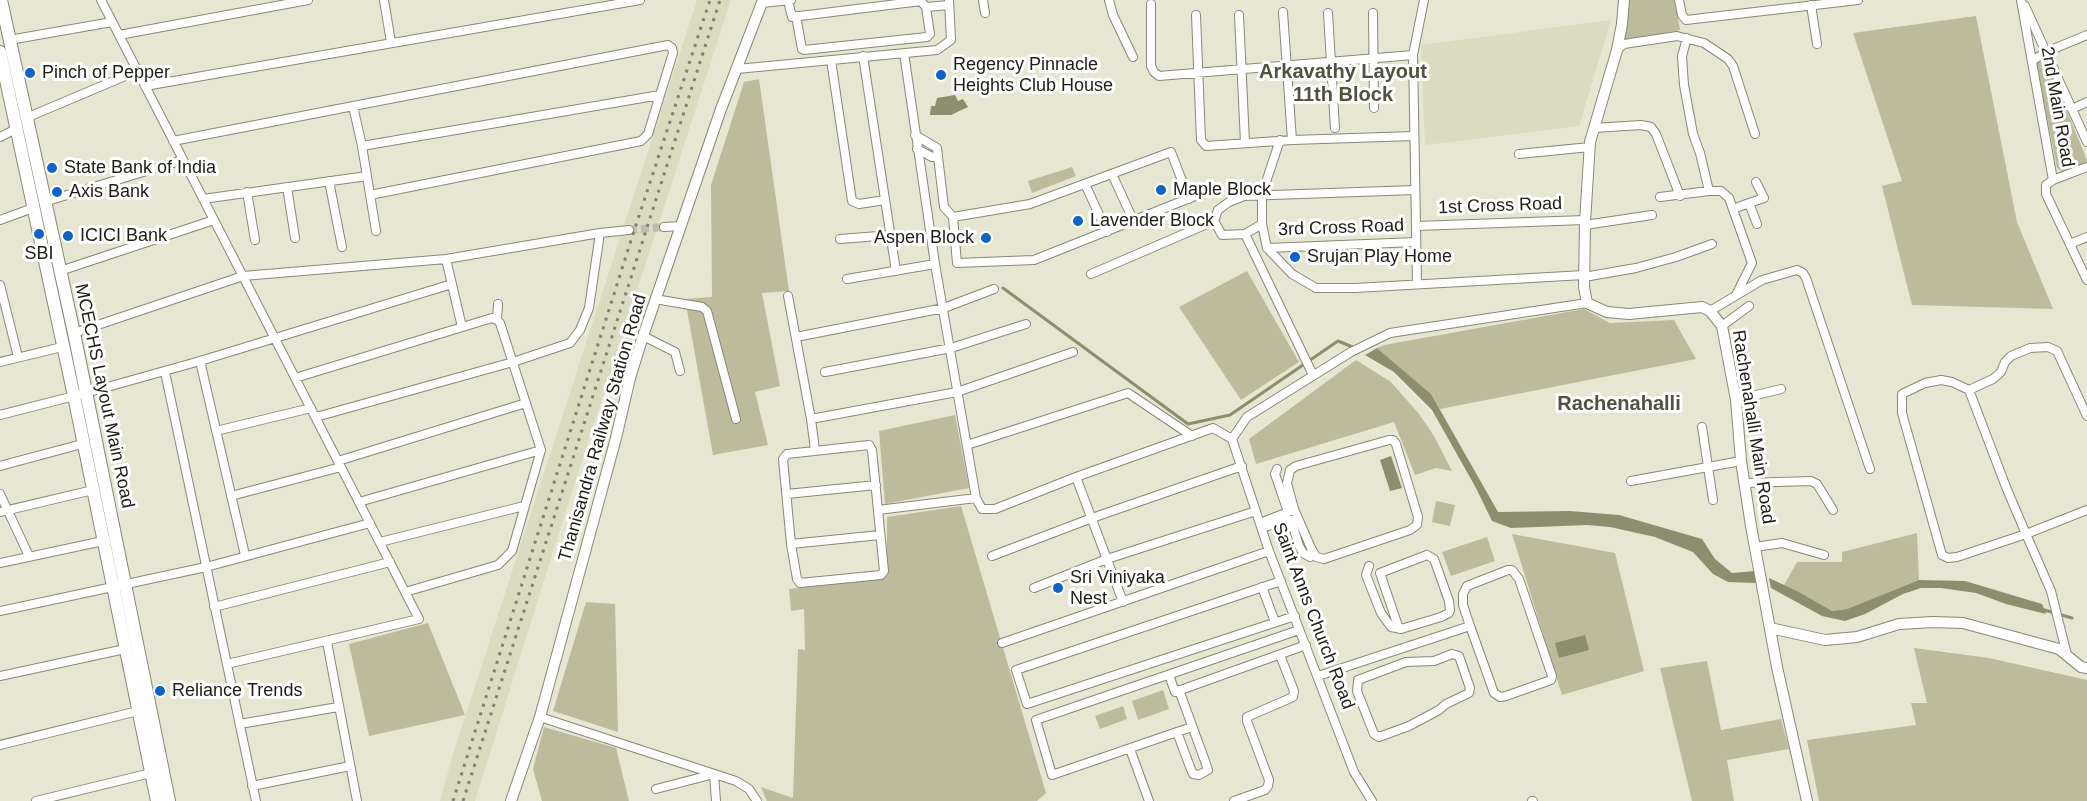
<!DOCTYPE html>
<html>
<head>
<meta charset="utf-8">
<style>
  body { margin:0 }
  canvas { display:block; background:#e6e6d2 }
</style>
</head>
<body>
<canvas width="2087" height="801"></canvas>
<script>
const context = document.querySelector('canvas').getContext('2d');
context.lineJoin = 'round';
function paint(path, color) {
  context.fillStyle = color;
  context.fill(path, 'evenodd');
}
function poly(rows) {
  const path = new Path2D();
  for (const r of rows) {
    path.moveTo(r[0], r[1]);
    for (let i = 2; i < r.length; i += 2) path.lineTo(r[i], r[i + 1]);
  }
  return path;
}
function trace(path, color, width, dash) {
  context.strokeStyle = color;
  context.lineWidth = width;
  context.lineCap = dash ? 'butt' : 'round';
  context.setLineDash(dash || []);
  context.stroke(path);
}
function label(font, color, halo, rows, align = 'center') {
  context.font = font + ' Arial,sans-serif';
  context.lineWidth = 6;
  context.setLineDash([]);
  context.textBaseline = 'middle';
  context.strokeStyle = halo;
  context.fillStyle = color;
  for (const [text, x, y, turn = 0] of rows) {
    context.save();
    context.translate(x, y);
    context.rotate((+turn || 0) * Math.PI / 180);
    context.textAlign = isNaN(turn) ? turn : align;
    if (halo) context.strokeText(text, 0, 0);
    context.fillText(text, 0, 0);
    context.restore();
  }
}
const built = poly([
  [697,0,731,0,568,504,475,801,440,801,453,754],
  [1611,20,1579,126,1425,145,1421,45]
]);
const green = poly([
  [1625,0,1675,0,1680,30,1624,41],
  [1976,16,2017,222,2053,309,1912,305,1882,186,1902,181,1853,33],
  [2041,57,2045,58,2087,160,2086,164,2064,173,2057,168,2036,61],
  [759,79,789,291,762,293,780,386,755,392,768,445,713,455,685,299,712,297,711,185,744,82],
  [1072,167,1076,176,1032,193,1028,181],
  [1247,271,1299,362,1241,400,1179,307],
  [1584,309,1610,323,1674,320,1696,359,1440,409,1431,394,1377,348,1384,345],
  [1356,360,1391,382,1419,414,1434,436,1452,471,1436,468,1415,475,1394,422,1256,464,1249,439],
  [955,415,969,488,885,504,879,431],
  [1436,501,1455,505,1450,526,1432,522],
  [961,506,1046,793,1037,801,767,801,761,787,793,798,798,649,805,650,804,609,791,611,789,589,887,576,887,517],
  [1917,533,1919,580,1847,609,1832,611,1784,585,1797,562,1842,562,1842,552],
  [1512,534,1615,553,1644,671,1562,695],
  [1487,537,1495,561,1451,576,1442,552],
  [586,602,615,604,618,732,553,711],
  [428,623,465,715,369,736,349,644],
  [1914,648,1989,658,2087,680,2087,801,1819,801,1807,740,1916,725,1911,703,1927,703],
  [1707,661,1721,730,1781,719,1789,749,1727,760,1734,801,1692,801,1660,668],
  [1163,690,1169,709,1138,720,1132,701],
  [1123,706,1127,719,1100,729,1095,716],
  [544,727,616,748,629,801,542,801,533,769]
]);
const water = poly([
  [955,95,958,101,963,99,968,107,951,115,930,115,931,106,935,106,937,98],
  [1377,348,1431,394,1498,512,1570,511,1619,515,1702,539,1715,559,1732,573,1755,571,1757,583,1728,582,1713,574,1693,552,1655,537,1610,527,1587,525,1511,528,1492,521,1476,488,1432,410,1394,372,1365,355],
  [1391,456,1402,488,1390,491,1380,460],
  [1769,578,1797,591,1832,611,1847,609,1919,580,1965,581,2042,604,2046,614,2006,604,1976,593,1941,588,1921,588,1903,594,1865,614,1845,621,1822,616,1771,588],
  [1585,635,1589,650,1559,658,1555,643]
]);
const stream = poly([
  [1003,288,1188,424,1230,415,1338,341,1355,348],
  [2041,609,2072,618]
]);
const minorTunnel = poly([
  [629,230,664,227]
]);
const minor = poly([
  [101,0,419,619,227,664],
  [384,0,391,42],
  [983,0,985,13],
  [1109,0,1113,15,1133,57],
  [1679,0,1682,15,1686,20,1858,0],
  [2021,0,2053,180,2046,185,2046,194,2087,280],
  [788,1,792,17,921,1,926,7,930,34,927,37,804,50,802,49,796,16],
  [762,3,791,0],
  [1151,4,1151,66,1154,72,1159,76,1413,55],
  [1811,5,1817,44],
  [2025,6,2087,142],
  [926,7,949,5],
  [1283,12,1292,140],
  [1328,13,1335,128],
  [1373,13,1374,108],
  [1196,15,1201,140,1206,146,1292,140,1414,136],
  [1239,15,1245,143],
  [119,35,308,0],
  [1687,38,1682,56,1684,85,1693,134,1700,153,1709,191],
  [9,40,112,22],
  [1617,50,1624,44,1677,36,1704,43,1728,59,1733,66,1755,134],
  [904,53,935,264,976,498,982,509,995,509,1076,477,1213,428,1232,439],
  [863,56,896,271],
  [831,60,852,201,859,204,885,200],
  [2032,61,2046,52,2087,35],
  [737,69,937,50,951,40,949,0],
  [145,86,640,0],
  [353,106,362,146,376,231],
  [2072,109,2087,102],
  [26,118,137,71],
  [1594,128,1641,125,1651,127,1656,134,1680,196],
  [915,135,937,148,944,207,953,217,957,263,1034,260,1200,194],
  [0,137,16,129],
  [1280,140,1262,194,1262,224,1267,248,1292,274,1316,288,1355,288,1584,275],
  [173,141,668,45,672,48,673,53,660,95,362,146],
  [917,149,932,157,938,156],
  [1519,154,1590,147],
  [1112,174,1134,222],
  [2053,180,2087,167],
  [329,181,342,247],
  [1085,184,1107,232],
  [287,187,295,238],
  [247,192,255,240],
  [370,195,641,141,648,134,660,95],
  [1660,197,1709,191,1721,191,1729,198,1752,263,1736,295],
  [203,199,367,176],
  [44,202,183,160],
  [1749,203,1764,198,1756,182],
  [1733,209,1749,203,1757,224],
  [953,217,1030,204,1171,152,1189,199],
  [0,220,33,208],
  [1214,221,1222,235,1245,234,1313,375],
  [1585,225,1652,215],
  [1416,226,1585,220],
  [664,227,681,226],
  [1245,234,1262,224],
  [840,239,891,235],
  [2070,244,2087,237],
  [1267,248,1416,242],
  [446,259,462,327],
  [60,271,214,220],
  [1091,274,1214,221,1218,210,1229,202,1244,196,1415,190],
  [1584,277,1636,268,1676,257,1712,244],
  [847,279,935,264],
  [1417,284,1413,55,1424,0],
  [0,285,18,357],
  [788,296,811,419,815,450],
  [655,299,702,307,707,311,736,419],
  [1710,311,1762,280,1797,270,1803,273,1806,278,1870,469],
  [497,320,498,304],
  [1722,326,1749,306],
  [74,333,243,276,446,259,600,233,629,230],
  [643,336,675,352,680,371],
  [796,337,944,308,994,289],
  [200,361,245,555],
  [0,362,62,347],
  [165,372,256,801],
  [825,372,951,348,1026,324],
  [295,378,492,318,497,320,500,323,541,450,512,551,498,565,405,592],
  [1969,390,1993,379,2001,372,2005,362,2011,356,2030,348,2048,347,2057,351,2087,416],
  [1736,400,1781,389],
  [0,415,86,393,200,361,452,284],
  [316,417,513,362,570,343,580,330,589,308,600,233],
  [811,419,957,392,1073,352],
  [1702,427,1713,500],
  [216,431,311,408],
  [1232,439,1247,417,1351,352,1390,333,1587,303],
  [1232,439,1269,551,1354,772,1372,801],
  [1389,440,1393,440,1396,444,1418,517,1417,525,1410,530,1324,559,1316,557,1311,548,1294,509,1287,483,1290,470,1296,466,1389,440],
  [869,445,872,450,884,571,881,575,800,583,797,579,791,544,783,459,787,454,869,445],
  [967,445,1128,393,1192,436],
  [338,461,526,403],
  [0,466,82,444],
  [1277,469,1275,474,1288,512],
  [1076,477,1123,602],
  [1631,481,1741,461],
  [1745,483,1811,481,1817,484,1833,510],
  [0,494,29,556],
  [787,494,876,485],
  [231,496,341,467],
  [359,502,541,450],
  [878,510,976,498],
  [0,512,93,490],
  [1291,520,1299,546,1303,553,1310,557],
  [1260,523,1291,511],
  [1262,528,1287,520,1294,520],
  [380,542,524,506],
  [791,544,880,535],
  [1755,547,1782,543,1824,555],
  [1427,555,1434,559,1449,601,1450,610,1449,613,1441,617,1401,629,1398,626,1380,573,1427,555],
  [992,556,1092,518,1242,466],
  [0,563,103,541],
  [1369,566,1366,575,1381,613,1391,627,1401,629],
  [1508,570,1512,570,1519,579,1552,676,1551,680,1506,696,1500,697,1494,693,1470,626,1463,605,1463,594,1467,586,1508,570],
  [1281,581,1016,670,1027,704,1295,616],
  [1262,587,1275,622],
  [1034,588,1107,559,1256,511],
  [214,607,390,562],
  [0,611,206,567,370,523],
  [327,642,357,801],
  [1002,643,1269,551],
  [1452,654,1459,656,1470,688,1469,693,1446,704,1439,710,1409,726,1379,737,1374,734,1357,691,1358,680,1406,662,1434,661,1452,654],
  [2067,655,2051,591,2026,534,2006,487,1969,390,1952,382,1941,380,1925,383,1902,394,1902,413,1942,555,1948,558,1957,557,2026,534,2087,510],
  [1169,675,1175,692,1306,645],
  [0,676,125,649],
  [1318,676,1470,626],
  [1179,690,1205,761,1208,770,1199,775,1193,774,1190,767,1177,732,1192,727],
  [540,717,736,781,749,789,757,801],
  [240,724,338,707],
  [1177,732,1052,775,1036,720,1299,630],
  [0,745,142,710],
  [1130,749,1149,801],
  [252,786,350,766],
  [656,789,714,774,716,801],
  [36,801,151,773],
  [1234,801,1265,790,1268,786,1269,780,1247,721,1247,717,1293,697,1294,691,1280,655],
  [1532,801,1533,801]
]);
const tertiary = poly([
  [1624,0,1622,24,1617,50,1590,142,1585,222,1584,287,1587,303,1607,312,1629,314,1702,307,1710,311,1722,326,1736,400,1741,461,1751,526,1777,667,1807,801],
  [1770,628,1825,640,1857,637,1899,624,1933,622,1963,623,2059,649,2081,667,2087,668],
  [511,801,540,717,616,438,630,378,643,336,721,109,763,0]
]);
const secondary = poly([
  [1,0,74,333,169,801],
  [0,52,74,396,157,801]
]);
const rail = poly([
  [453,801,634,231,710,0],
  [463,801,720,0]
]);
const markers = [
  [30,73,6,"#1061cb"],
  [941,75,6,"#1061cb"],
  [52,168,6,"#1061cb"],
  [1161,190,6,"#1061cb"],
  [57,192,6,"#1061cb"],
  [1078,221,6,"#1061cb"],
  [39,234,6,"#1061cb"],
  [68,236,6,"#1061cb"],
  [986,238,6,"#1061cb"],
  [1295,257,6,"#1061cb"],
  [1058,588,6,"#1061cb"],
  [160,691,6,"#1061cb"]
];
const poiNames = [
  ["Regency Pinnacle",953,65],
  ["Heights Club House",953,86],
  ["Pinch of Pepper",42,73],
  ["State Bank of India",64,168],
  ["Maple Block",1173,190],
  ["Axis Bank",69,192],
  ["Lavender Block",1090,221],
  ["ICICI Bank",80,236],
  ["Aspen Block",974,238,"right"],
  ["SBI",39,254,"center"],
  ["Srujan Play Home",1307,257],
  ["Sri Viniyaka",1070,578],
  ["Nest",1070,599],
  ["Reliance Trends",172,691]
];
const streetNames = [
  ["2nd Main Road",2057,107,80],
  ["1st Cross Road",1500,206,-2],
  ["3rd Cross Road",1341,228,-2],
  ["MCECHS Layout Main Road",104,396,78],
  ["Rachenahalli Main Road",1753,427,81],
  ["Thanisandra Railway Station Road",603,428,-74],
  ["Saint Anns Church Road",1313,616,69]
];
const neighbourhoodNames = [
  ["Arkavathy Layout",1343,72],
  ["11th Block",1343,95],
  ["Rachenahalli",1619,404]
];
paint(built, '#dadbc1');
paint(green, '#bcbc9d');
paint(water, '#8d8e6e');
trace(stream, '#8d8e6e', 3);
trace(minorTunnel, '#bebead', 8, [8, 4]);
trace(minor, '#888977', 10);
trace(tertiary, '#888977', 12);
trace(secondary, '#888977', 14);
trace(minor, '#fff', 8);
trace(tertiary, '#fff', 10);
trace(secondary, '#fff', 12);
trace(rail, '#808073', 3, [3, 6]);
for (const [x, y, r, color] of markers) {
  const dot = new Path2D();
  dot.arc(x, y, r, 0, 2 * Math.PI);
  context.fillStyle = color;
  context.fill(dot);
  trace(dot, '#fff', 2);
}
label('18px', '#1e1e17', '#fff', poiNames, 'left');
label('18px', '#1e1e17', '#fff', streetNames);
label('bold 20px', '#525241', '#fff', neighbourhoodNames);
</script>
</body>
</html>
